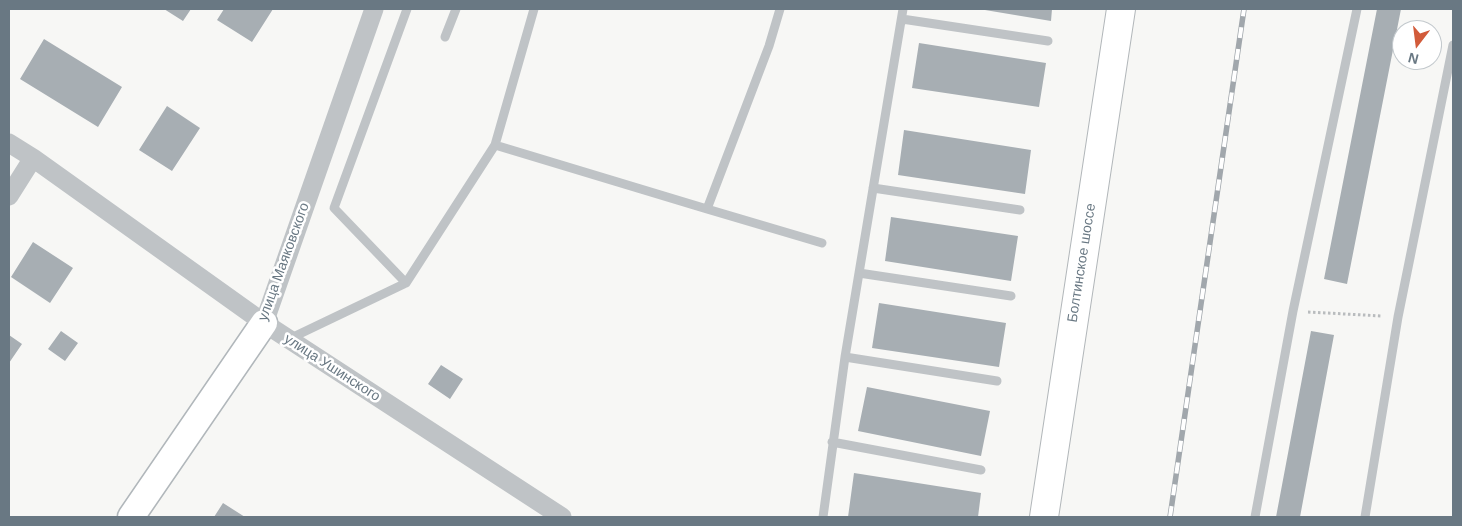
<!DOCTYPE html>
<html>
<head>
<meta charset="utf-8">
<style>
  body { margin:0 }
  #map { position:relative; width:1462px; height:526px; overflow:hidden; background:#f7f7f5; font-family:Arial,sans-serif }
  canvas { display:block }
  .frame { position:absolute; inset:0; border:10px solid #697883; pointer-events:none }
  .north { position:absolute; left:1392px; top:20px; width:50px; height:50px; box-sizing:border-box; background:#fff; border:1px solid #c3c9cd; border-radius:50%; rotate:195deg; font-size:14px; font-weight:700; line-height:20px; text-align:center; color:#697883 }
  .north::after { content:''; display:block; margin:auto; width:18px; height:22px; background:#d25b3a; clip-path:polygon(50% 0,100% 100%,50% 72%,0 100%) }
</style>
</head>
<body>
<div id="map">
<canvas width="1462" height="526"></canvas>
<div class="frame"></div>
<div class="north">N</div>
</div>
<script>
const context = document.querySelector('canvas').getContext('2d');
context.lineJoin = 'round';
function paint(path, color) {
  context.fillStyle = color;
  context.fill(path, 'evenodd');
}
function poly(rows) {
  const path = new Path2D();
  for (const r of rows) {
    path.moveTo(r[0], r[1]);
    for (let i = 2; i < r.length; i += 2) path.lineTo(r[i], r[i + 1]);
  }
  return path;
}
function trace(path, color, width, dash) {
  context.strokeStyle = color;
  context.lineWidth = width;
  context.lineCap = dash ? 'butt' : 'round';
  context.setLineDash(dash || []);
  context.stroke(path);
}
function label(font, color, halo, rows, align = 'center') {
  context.font = font + ' Arial,sans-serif';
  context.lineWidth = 5;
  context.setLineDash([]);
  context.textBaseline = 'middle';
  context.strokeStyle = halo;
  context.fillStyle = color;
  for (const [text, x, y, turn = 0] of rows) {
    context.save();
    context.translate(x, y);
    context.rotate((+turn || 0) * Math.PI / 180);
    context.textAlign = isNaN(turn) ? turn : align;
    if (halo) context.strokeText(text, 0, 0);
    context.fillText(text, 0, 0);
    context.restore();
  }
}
const building = poly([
  [164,9,191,9,183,21],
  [224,9,273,9,252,42,217,20],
  [979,9,1052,9,1051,21],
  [1377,9,1401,9,1347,284,1324,279],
  [44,39,122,87,98,127,20,79],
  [919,43,1046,63,1039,107,912,88],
  [167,106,200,128,172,171,139,150],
  [904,130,1031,150,1025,194,898,175],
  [891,217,1018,236,1011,281,885,261],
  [33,242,73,268,50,303,11,277],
  [879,303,1006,323,999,367,872,348],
  [61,331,78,343,65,361,48,349],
  [1311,331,1334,335,1300,517,1276,517],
  [9,335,22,344,9,363],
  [441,365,463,379,450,399,428,384],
  [867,387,990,411,981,456,858,431],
  [854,473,981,493,978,517,848,517],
  [223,503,245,517,214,517]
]);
const path = poly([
  [1308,312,1382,316]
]);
const lane = poly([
  [902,19,1048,41],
  [445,37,456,9],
  [495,145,707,209,769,46,780,9],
  [873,188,1020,210],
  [707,209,822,243],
  [859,273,1011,296],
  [406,283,334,208,407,9],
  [289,339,406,283,495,145,534,9],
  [845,357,997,381],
  [832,442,981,470],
  [823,517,845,357,903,9],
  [1255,517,1293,311,1357,9],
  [1365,517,1398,317,1453,45]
]);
const street = poly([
  [9,143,33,158,264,323,562,517],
  [9,196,33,158],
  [264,323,374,9]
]);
const secondary = poly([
  [131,517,264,323]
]);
const primary = poly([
  [1044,517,1121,9]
]);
const rail = poly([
  [1170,517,1244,9]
]);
const streetNames = [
  ["улица Маяковского",284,262,-70],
  ["Болтинское шоссе",1082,263,-81],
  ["улица Ушинского",332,368,33]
];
paint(building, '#a7aeb3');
trace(secondary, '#b1b7bb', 29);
trace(primary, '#b2b7ba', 30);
trace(path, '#b9bcbe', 3, [2.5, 2.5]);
trace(lane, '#bfc3c6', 9);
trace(street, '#bfc3c6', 19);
trace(secondary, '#fff', 26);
trace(primary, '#fff', 28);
trace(rail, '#a1a7ac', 5.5);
trace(rail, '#fff', 4, [11]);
label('14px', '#697883', '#fff', streetNames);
</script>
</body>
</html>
